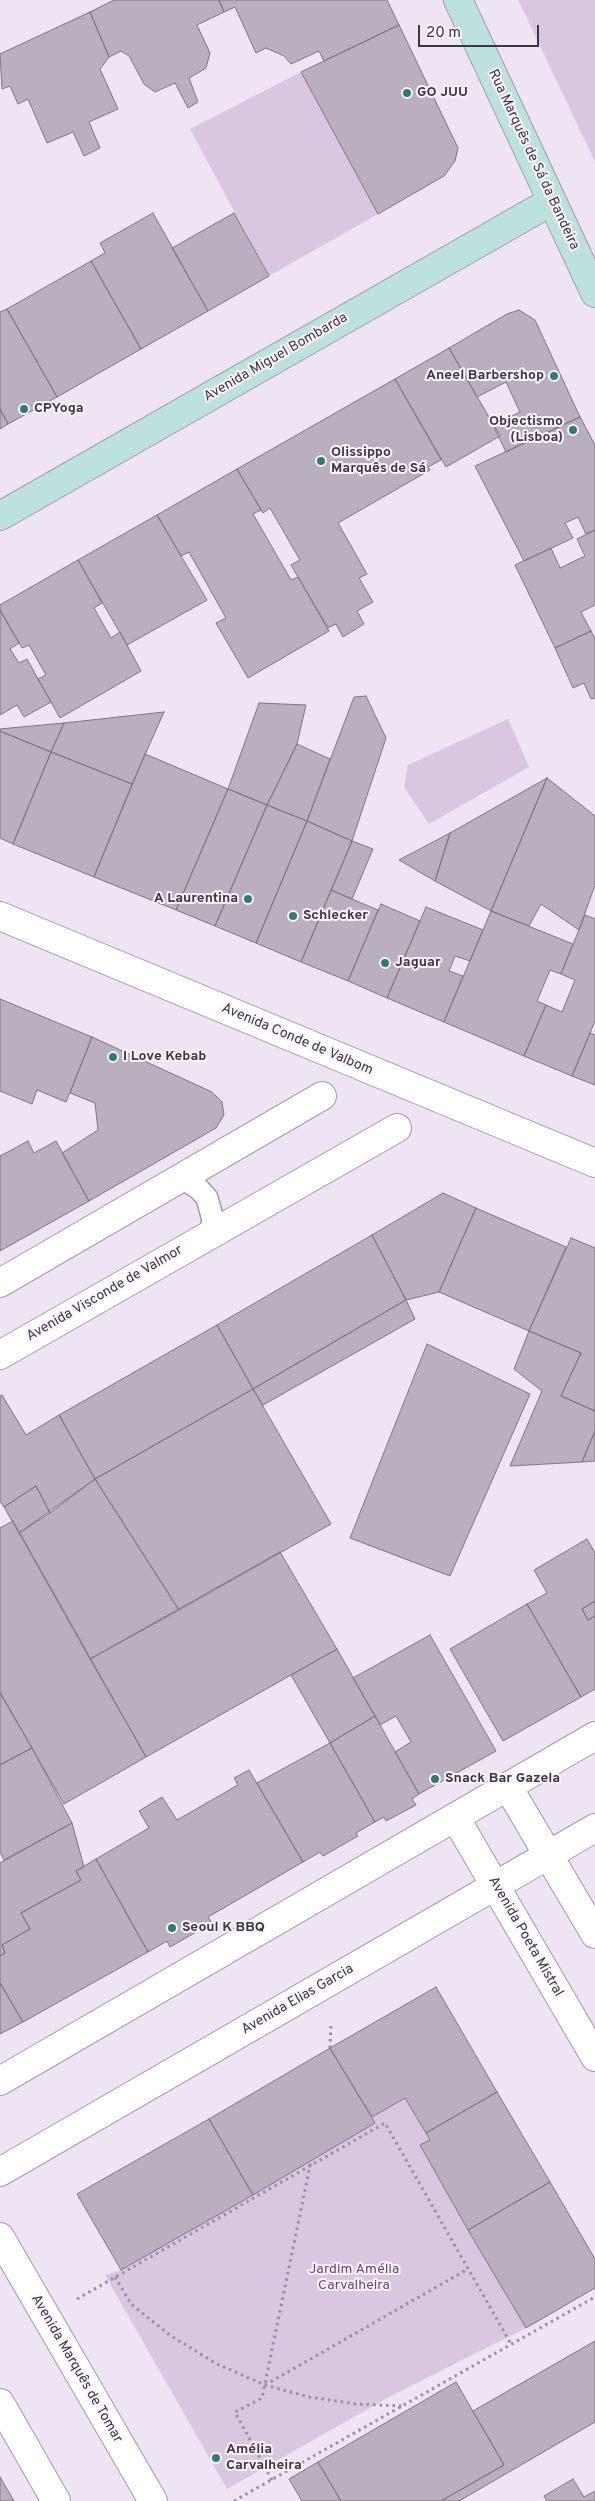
<!DOCTYPE html>
<html>
<head>
<meta charset="utf-8">
<style>
  body { margin:0 }
  #map { position:relative; width:595px; height:2501px; overflow:hidden; background:#eee4f4; font-family:Overpass,sans-serif }
  canvas { display:block }
  .scale { position:absolute; left:418px; top:25px; width:121px; height:22px; box-sizing:border-box; border:2px solid #3b383e; border-top:0; padding-left:6px; font-size:15px; line-height:18px; white-space:nowrap; color:#3b383e; -webkit-text-stroke:4px #fbf3ff; paint-order:stroke }
</style>
</head>
<body>
<div id="map">
<canvas width="595" height="2501"></canvas>
<div class="scale">20 m</div>
</div>
<script>
const context = document.querySelector('canvas').getContext('2d');
context.lineJoin = 'round';
function paint(path, color) {
  context.fillStyle = color;
  context.fill(path, 'evenodd');
}
function poly(rows) {
  const path = new Path2D();
  for (const r of rows) {
    path.moveTo(r[0], r[1]);
    for (let i = 2; i < r.length; i += 2) path.lineTo(r[i], r[i + 1]);
  }
  return path;
}
function trace(path, color, width, dash) {
  context.strokeStyle = color;
  context.lineWidth = width;
  context.lineCap = dash ? 'butt' : 'round';
  context.setLineDash(dash || []);
  context.stroke(path);
}
function label(font, color, halo, rows, align = 'center') {
  context.font = font + ' Overpass,sans-serif';
  context.lineWidth = 4;
  context.setLineDash([]);
  context.textBaseline = 'middle';
  context.strokeStyle = halo;
  context.fillStyle = color;
  for (const [text, x, y, turn = 0] of rows) {
    context.save();
    context.translate(x, y);
    context.rotate((+turn || 0) * Math.PI / 180);
    context.textAlign = isNaN(turn) ? turn : align;
    if (halo) context.strokeText(text, 0, 0);
    context.fillText(text, 0, 0);
    context.restore();
  }
}
const green = poly([
  [518,0,595,0,595,162,524,12],
  [301,72,378,214,269,276,190,129],
  [508,719,529,767,429,824,404,787,408,765],
  [405,2098,430,2140,420,2146,526,2328,389,2397,227,2489,105,2275,121,2270,374,2123,372,2117]
]);
const building = poly([
  [114,0,219,0,224,12,197,25,210,53,206,68,189,78,198,102,188,108,175,83,155,92,144,84,129,56,121,51,109,57,90,12,114,0],
  [219,0,387,0,399,25,324,61,319,51,291,64,284,56,266,48,256,53,235,7,224,12,219,0],
  [90,12,109,57,100,69,118,109,89,122,100,148,84,156,73,132,47,143,28,99,18,104,10,86,2,89,0,54,90,12],
  [399,25,458,148,455,161,444,176,378,214,301,72,399,25],
  [153,213,208,311,141,349,91,261,105,253,100,243,153,213],
  [234,213,269,276,208,311,172,248,234,213],
  [91,261,141,349,57,397,7,309,91,261],
  [7,309,57,397,8,424,0,409,0,312,7,309],
  [519,310,535,320,580,417,506,452,493,425,520,412,506,382,477,397,449,348,507,314,519,310],
  [449,348,500,436,446,467,395,379,449,348],
  [395,379,441,460,428,467,430,470,338,523,367,574,359,578,373,602,357,611,364,624,343,637,336,624,328,628,291,565,300,560,270,508,263,513,237,469,395,379],
  [0,409,8,424,0,429,0,409],
  [580,417,595,445,595,530,586,534,578,517,565,523,573,538,524,561,475,466,580,417],
  [237,469,261,510,253,514,291,580,298,577,329,631,248,678,216,623,226,618,189,552,181,556,157,515,237,469],
  [157,515,207,600,127,645,78,560,157,515],
  [595,530,595,605,581,612,591,631,555,648,515,565,551,548,560,568,585,556,577,539,595,530],
  [78,560,102,603,94,608,111,638,120,632,141,671,60,718,38,679,46,675,29,645,22,648,0,610,0,605,78,560],
  [0,610,19,643,10,649,19,663,27,659,51,702,24,717,17,705,0,715,0,610],
  [591,631,595,639,595,698,591,699,584,683,573,688,555,648,591,631],
  [366,696,386,738,352,841,307,821,354,697,366,696],
  [259,703,306,705,297,744,267,805,228,789,259,703],
  [164,712,132,784,51,752,64,723,164,712],
  [64,723,51,752,0,731,0,729,64,723],
  [0,731,51,752,13,844,0,838,0,731],
  [297,744,330,759,307,821,267,805,297,744],
  [51,752,132,784,94,877,13,844,51,752],
  [145,754,228,789,176,910,94,877,145,754],
  [547,778,595,816,595,885,579,930,541,904,529,926,491,911,547,778],
  [547,778,491,911,435,881,450,833,547,778],
  [228,789,267,805,215,926,176,910,228,789],
  [267,805,307,821,256,943,215,926,267,805],
  [307,821,352,841,301,962,256,943,307,821],
  [450,833,435,881,399,860,450,833],
  [352,841,373,849,352,899,331,890,352,841],
  [331,890,378,910,348,981,301,962,331,890],
  [381,904,420,921,387,998,348,981,381,904],
  [426,907,483,930,470,961,455,956,449,971,463,976,444,1022,387,998,426,907],
  [491,911,573,944,561,974,550,970,537,1001,546,1005,524,1056,444,1022,491,911],
  [585,915,595,919,595,1021,572,1076,524,1056,546,1005,562,1012,575,980,561,974,585,915],
  [0,999,92,1037,66,1102,37,1090,32,1104,0,1091,0,999],
  [590,1033,595,1035,595,1085,572,1076,590,1033],
  [92,1037,212,1092,222,1102,224,1115,216,1128,89,1201,62,1153,98,1130,95,1103,70,1093,92,1037],
  [28,1141,34,1153,56,1141,89,1201,0,1251,0,1156,28,1141],
  [443,1193,476,1208,439,1292,406,1300,372,1235,443,1193],
  [476,1208,566,1247,529,1331,439,1292,476,1208],
  [372,1235,406,1300,253,1389,217,1325,372,1235],
  [571,1238,595,1248,595,1411,561,1396,581,1353,529,1331,571,1238],
  [406,1300,415,1319,263,1405,253,1389,406,1300],
  [217,1325,253,1389,95,1479,59,1415,217,1325],
  [529,1331,581,1353,561,1396,595,1411,595,1431,582,1462,510,1466,542,1391,514,1369,529,1331],
  [427,1344,530,1394,450,1576,350,1538,427,1344],
  [253,1389,331,1524,179,1610,95,1479,253,1389],
  [2,1395,26,1435,59,1415,95,1479,50,1513,36,1486,4,1507,0,1501,0,1396,2,1395],
  [595,1431,595,1461,582,1462,595,1431],
  [95,1479,179,1610,90,1659,19,1533,95,1479],
  [36,1486,50,1513,19,1533,4,1507,36,1486],
  [13,1521,146,1757,64,1804,0,1692,0,1528,13,1521],
  [587,1539,595,1553,595,1601,582,1609,588,1620,595,1616,595,1689,581,1697,527,1604,547,1593,534,1570,587,1539],
  [280,1552,337,1649,146,1757,90,1659,280,1552],
  [595,1601,595,1616,588,1620,582,1609,595,1601],
  [527,1604,581,1697,503,1741,450,1649,527,1604],
  [430,1635,496,1751,419,1794,395,1752,411,1742,396,1716,380,1725,353,1678,430,1635],
  [337,1649,375,1716,330,1743,291,1675,337,1649],
  [0,1693,32,1748,0,1765,0,1693],
  [375,1716,419,1794,412,1799,416,1805,386,1821,384,1817,375,1822,330,1743,375,1716],
  [330,1743,375,1822,356,1833,358,1836,323,1856,320,1852,303,1862,257,1783,330,1743],
  [32,1748,72,1823,4,1860,0,1852,0,1765,32,1748],
  [249,1770,303,1862,208,1917,212,1923,170,1947,167,1941,148,1952,96,1859,149,1828,139,1811,162,1797,177,1820,238,1785,234,1778,249,1770],
  [72,1823,84,1867,76,1871,81,1880,21,1913,30,1929,2,1945,5,1953,0,1956,0,1863,72,1823],
  [96,1859,148,1952,23,2022,0,1983,0,1956,5,1953,2,1945,30,1929,21,1913,81,1880,76,1871,96,1859],
  [0,1983,23,2022,0,2034,0,1983],
  [436,1987,497,2092,426,2133,405,2098,372,2117,330,2048,436,1987],
  [330,2048,375,2123,253,2195,209,2119,330,2048],
  [497,2092,550,2182,468,2230,420,2145,430,2140,426,2133,497,2092],
  [209,2119,253,2195,121,2270,77,2194,209,2119],
  [550,2182,595,2259,595,2288,526,2328,468,2230,550,2182],
  [595,2341,595,2422,459,2501,441,2501,504,2465,473,2411,595,2341],
  [456,2382,504,2465,441,2501,341,2501,318,2462,456,2382],
  [318,2462,341,2501,302,2501,289,2479,318,2462],
  [0,2477,14,2501,0,2501,0,2477],
  [573,2479,584,2497,595,2491,595,2501,547,2501,544,2496,573,2479]
]);
const path = poly([
  [330,2048,331,2023],
  [115,2277,131,2304,171,2336,217,2364,265,2385,309,2397,356,2404,402,2406],
  [77,2299,385,2123,511,2344],
  [265,2385,468,2269],
  [272,2480,235,2412,262,2398,311,2161],
  [234,2501,595,2297]
]);
const lane = poly([
  [176,1181,188,1182,198,1188,207,1198,213,1220,210,1234]
]);
const street = poly([
  [0,916,595,1163],
  [0,1283,322,1096],
  [0,1355,397,1128],
  [508,1787,595,1934],
  [455,1817,595,2057],
  [0,2081,595,1736],
  [0,2172,595,1828],
  [0,2237,153,2501],
  [0,2403,56,2501]
]);
const secondary = poly([
  [458,0,595,293],
  [0,516,552,201]
]);
const markers = [
  [407,93,5,"#327a75"],
  [554,376,5,"#327a75"],
  [24,409,5,"#327a75"],
  [573,430,5,"#327a75"],
  [321,461,5,"#327a75"],
  [248,899,5,"#327a75"],
  [293,916,5,"#327a75"],
  [385,963,5,"#327a75"],
  [113,1057,5,"#327a75"],
  [435,1779,5,"#327a75"],
  [172,1928,5,"#327a75"],
  [216,2458,5,"#327a75"]
];
const poiNames = [
  ["GO JUU",417,93],
  ["Aneel Barbershop",544,376,"right"],
  ["CPYoga",34,409],
  ["Objectismo",563,422,"right"],
  ["(Lisboa)",563,438,"right"],
  ["Olissippo",331,453],
  ["Marquês de Sá",331,469],
  ["A Laurentina",238,899,"right"],
  ["Schlecker",303,916],
  ["Jaguar",395,963],
  ["I Love Kebab",123,1057],
  ["Snack Bar Gazela",445,1779],
  ["Seoul K BBQ",182,1928],
  ["Amélia",226,2450],
  ["Carvalheira",226,2466]
];
const streetNames = [
  ["Rua Marquês de Sá da Bandeira",533,160,65],
  ["Avenida Miguel Bombarda",276,358,-30],
  ["Avenida Conde de Valbom",297,1040,23],
  ["Avenida Visconde de Valmor",105,1294,-30],
  ["Avenida Poeta Mistral",525,1937,60],
  ["Avenida Elias Garcia",298,2000,-30],
  ["Avenida Marquês de Tomar",76,2369,60]
];
const parkNames = [
  ["Jardim Amélia",354,2270],
  ["Carvalheira",354,2286]
];
paint(green, '#d9c7e2');
paint(building, '#b9afbe');
trace(building, '#7e7583', 1);
trace(lane, '#a399a8', 24);
trace(street, '#a399a8', 30);
trace(secondary, '#a399a8', 30);
trace(path, '#97919c', 3, [2.5, 4]);
trace(lane, '#fff', 21);
trace(street, '#fff', 28);
trace(secondary, '#bce2e0', 28);
for (const [x, y, r, color] of markers) {
  const dot = new Path2D();
  dot.arc(x, y, r, 0, 2 * Math.PI);
  context.fillStyle = color;
  context.fill(dot);
  trace(dot, '#fbf3ff', 2);
}
label('bold 14px', '#3b383e', '#fbf3ff', poiNames, 'left');
label('14px', '#3b383e', '#fbf3ff', streetNames);
label('14px', '#674577', '#fbf3ff', parkNames);
</script>
</body>
</html>
